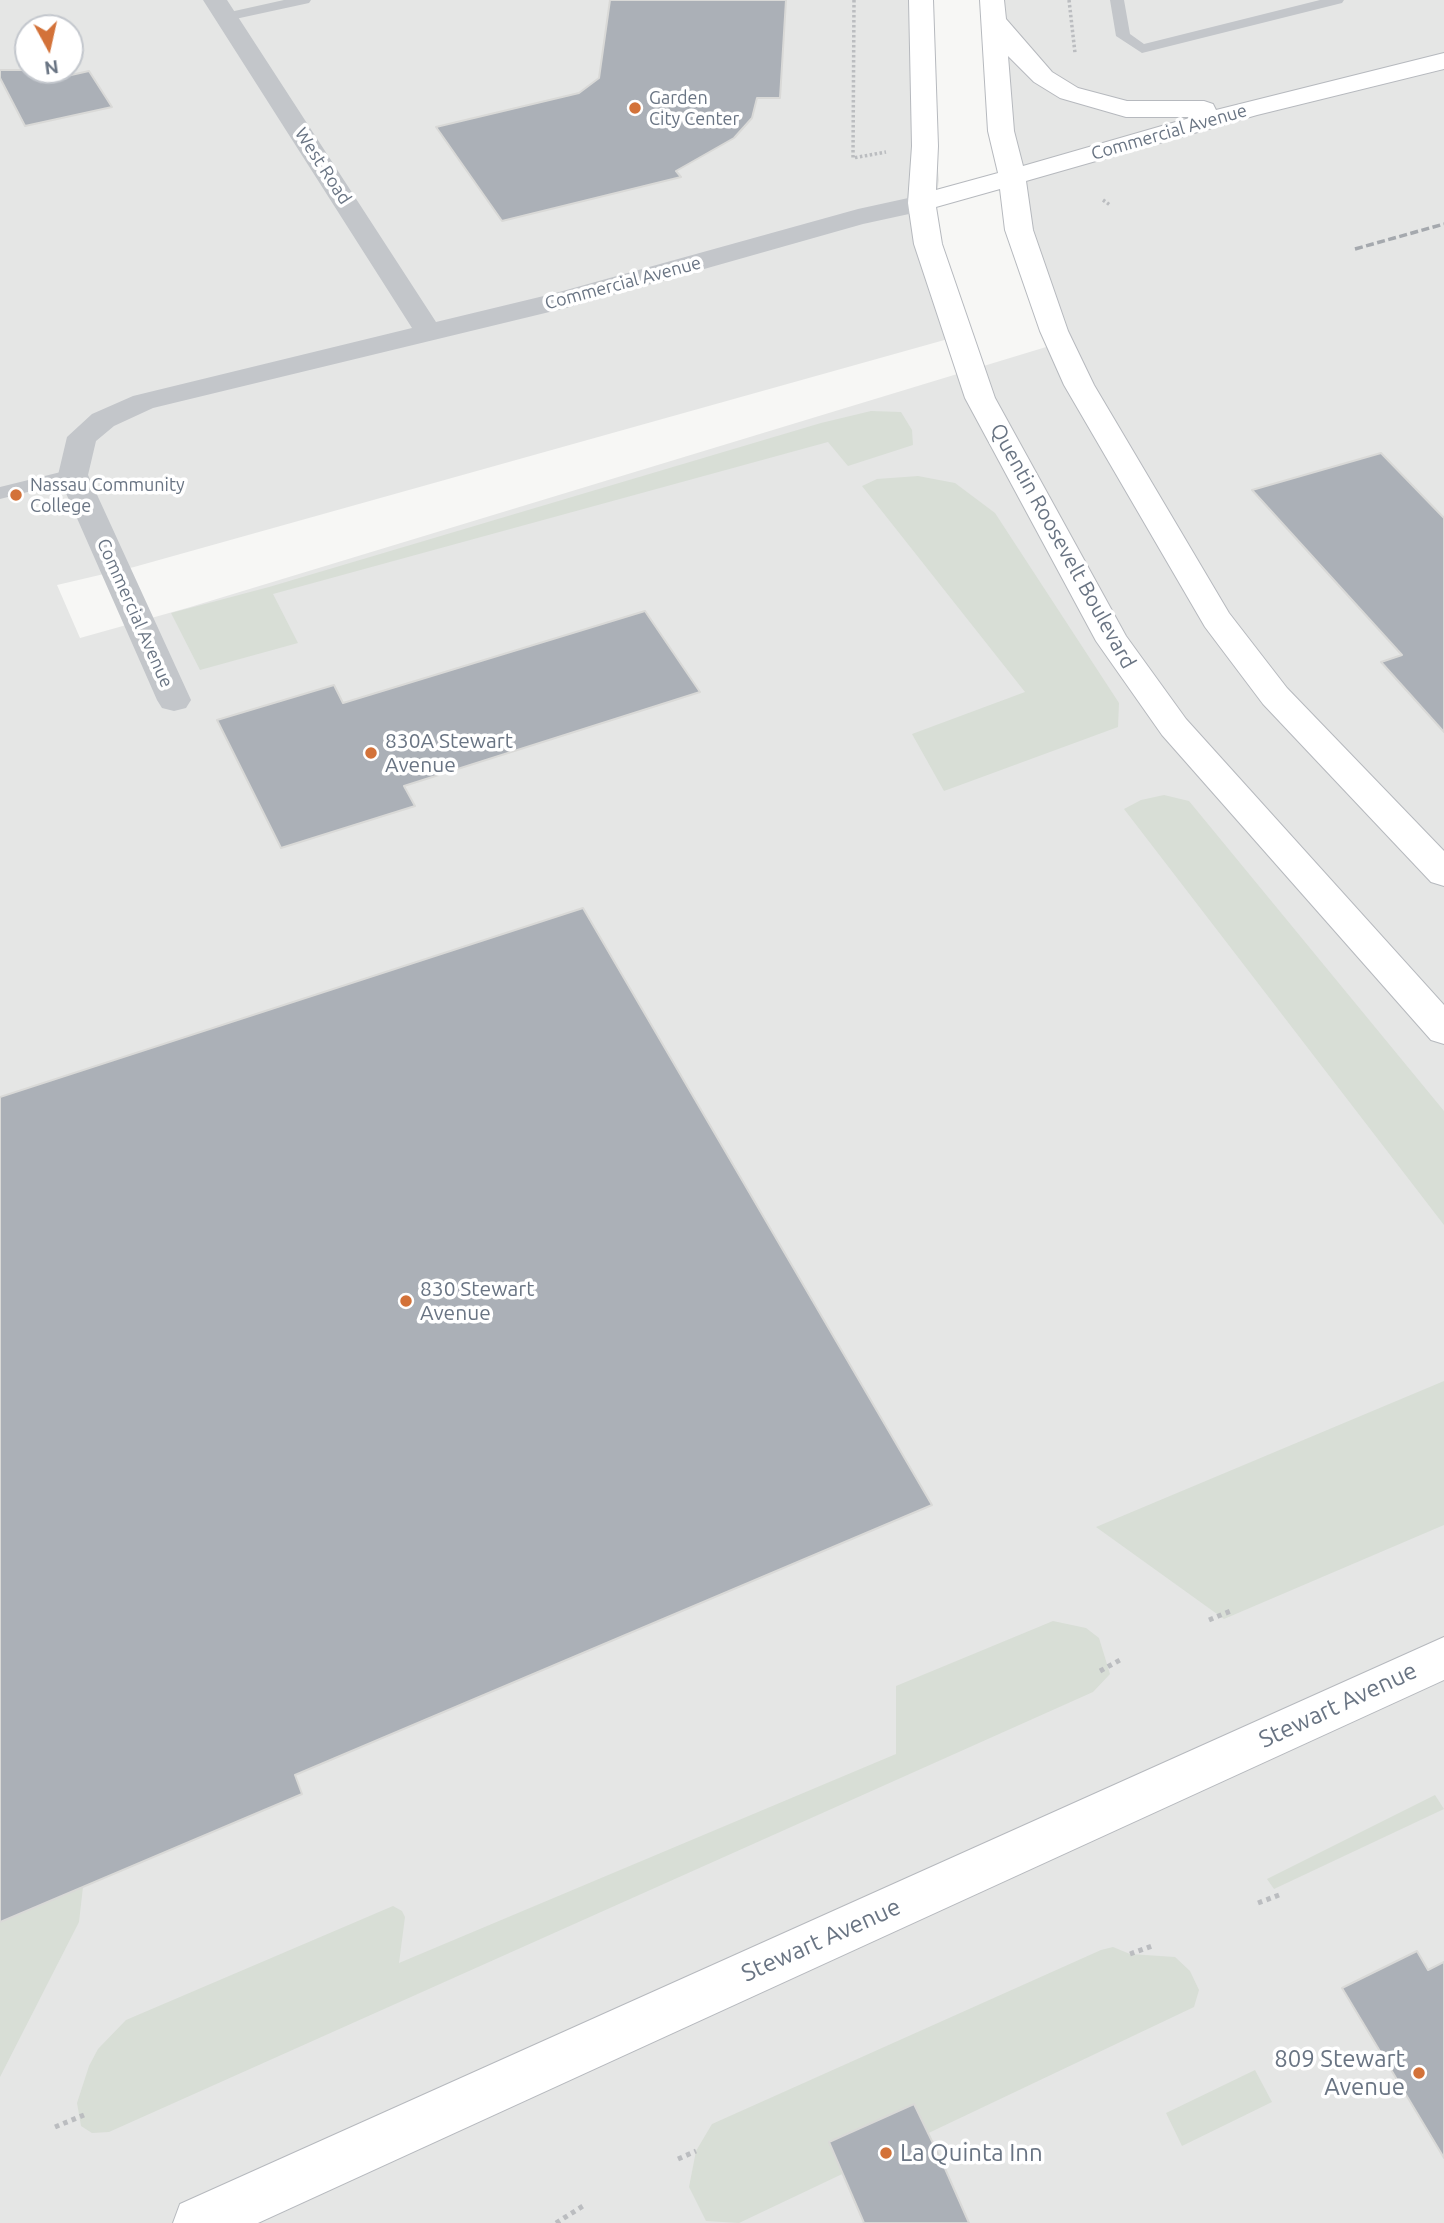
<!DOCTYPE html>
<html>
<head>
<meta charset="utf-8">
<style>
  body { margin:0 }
  #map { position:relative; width:1444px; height:2223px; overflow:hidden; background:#f7f7f5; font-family:Ubuntu,sans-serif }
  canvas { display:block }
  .north { position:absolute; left:14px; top:14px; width:70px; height:70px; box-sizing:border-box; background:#fff; border:2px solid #c3c7cd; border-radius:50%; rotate:172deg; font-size:19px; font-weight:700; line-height:28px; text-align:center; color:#697483 }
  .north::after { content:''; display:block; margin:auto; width:24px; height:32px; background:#d37239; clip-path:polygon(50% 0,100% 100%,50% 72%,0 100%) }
</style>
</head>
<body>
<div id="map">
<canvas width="1444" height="2223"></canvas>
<div class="north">N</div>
</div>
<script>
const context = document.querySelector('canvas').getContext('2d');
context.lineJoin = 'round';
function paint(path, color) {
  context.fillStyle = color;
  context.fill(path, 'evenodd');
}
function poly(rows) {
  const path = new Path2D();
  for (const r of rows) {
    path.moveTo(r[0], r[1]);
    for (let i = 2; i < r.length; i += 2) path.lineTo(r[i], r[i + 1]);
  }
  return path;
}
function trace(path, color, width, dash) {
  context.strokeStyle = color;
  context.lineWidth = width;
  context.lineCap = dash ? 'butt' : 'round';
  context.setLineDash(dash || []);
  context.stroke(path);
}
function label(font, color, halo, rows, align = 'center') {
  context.font = font + ' Ubuntu,sans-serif';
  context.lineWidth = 7;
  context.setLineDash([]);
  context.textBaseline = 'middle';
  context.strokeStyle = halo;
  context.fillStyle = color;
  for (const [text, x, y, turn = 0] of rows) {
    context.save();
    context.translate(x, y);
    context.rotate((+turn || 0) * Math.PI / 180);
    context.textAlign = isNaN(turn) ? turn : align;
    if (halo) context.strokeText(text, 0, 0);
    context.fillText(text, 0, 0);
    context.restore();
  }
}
const built = poly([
  [0,0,919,0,939,180,925,273,948,339,134,567,57,585,80,638,187,608,1056,344,1044,313,991,0,1444,0,1444,2223,0,2223],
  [28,28,70,28,70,70,28,70]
]);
const green = poly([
  [871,411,901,412,912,430,913,445,848,466,828,442,273,594,298,643,200,670,171,613,269,587,821,423],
  [918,476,955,483,995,513,1119,703,1118,727,944,791,912,734,1025,692,862,486,877,479],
  [1164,795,1189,801,1444,1111,1444,1225,1124,809,1141,800],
  [1444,1381,1444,1525,1224,1619,1096,1527],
  [1053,1621,1086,1628,1099,1638,1110,1674,1093,1692,109,2132,92,2133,81,2126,77,2103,89,2066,98,2049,126,2020,393,1906,402,1911,405,1917,399,1963,896,1754,896,1686],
  [1435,1795,1444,1809,1274,1889,1267,1879],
  [83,1887,79,1922,0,2077,0,1922],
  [1113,1947,1130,1954,1175,1957,1190,1971,1199,1990,1194,2007,739,2223,706,2221,689,2187,696,2151,712,2124,1101,1950],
  [1255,2070,1272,2102,1182,2146,1166,2113]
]);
const building = poly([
  [610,0,786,0,780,98,757,98,752,118,734,138,676,171,681,177,502,221,436,127,579,93,599,78,610,0],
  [0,70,48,70,53,79,89,71,112,107,25,126,0,78,0,70],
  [1381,453,1444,518,1444,732,1381,662,1402,655,1252,490,1381,453],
  [645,611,700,692,404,786,415,806,281,848,217,720,334,685,343,703,645,611],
  [583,908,932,1505,295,1775,302,1794,0,1922,0,1097,583,908],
  [1417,1951,1428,1970,1444,1962,1444,2158,1342,1988,1417,1951],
  [914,2104,943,2164,969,2223,864,2223,829,2142,914,2104]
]);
const pathFar1 = poly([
  [854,0,853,158,886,152],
  [1069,0,1075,53],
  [1103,200,1110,205]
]);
const path = poly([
  [1209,1620,1233,1610],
  [1100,1671,1120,1660],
  [1258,1903,1279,1895],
  [1130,1954,1152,1946],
  [55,2127,84,2115],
  [678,2159,696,2151],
  [556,2223,583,2206]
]);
const lane = poly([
  [284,0,311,0,309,3,226,21,219,17,221,14,284,0],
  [1110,0,1124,0,1130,34,1144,44,1320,0,1344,0,1342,3,1142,53,1116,36,1110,0],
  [73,469,82,475,79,479,0,499,0,487,73,469]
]);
const street = poly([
  [203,0,227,0,436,322,552,294,858,209,922,195,932,197,936,203,932,209,863,224,570,307,153,408,114,426,96,441,88,475,191,700,186,708,174,711,162,708,157,700,58,475,67,437,92,414,133,396,412,328,203,0]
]);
const secondary = poly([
  [909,0,933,0,938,146,936,190,998,173,988,131,980,0,1004,0,1006,19,1052,72,1078,88,1127,101,1204,101,1213,104,1216,110,1444,53,1444,69,1257,115,1026,181,1033,230,1068,331,1094,385,1229,613,1287,688,1444,851,1444,886,1431,882,1263,704,1205,627,1064,385,1040,331,1005,230,1000,189,936,207,942,244,995,398,1126,636,1186,719,1444,1005,1444,1044,1431,1040,1162,735,1096,641,965,398,914,244,908,203,912,146,909,0],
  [1008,56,1034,82,1060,98,1126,117,1193,117,1023,166,1014,131,1008,56],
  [1444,1637,1444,1680,258,2223,173,2223,180,2204,1444,1637]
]);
const rail = poly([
  [1355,249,1444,224]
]);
const markers = [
  [635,108,7,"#d37239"],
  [16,495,7,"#d37239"],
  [371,753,7,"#d37239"],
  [406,1301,7,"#d37239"],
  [1419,2073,7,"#d37239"],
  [886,2153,7,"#d37239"]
];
const farPoinames = [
  ["Garden",649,98],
  ["City Center",649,119],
  ["Nassau Community",30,485],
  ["College",30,506]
];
const farStreetnames = [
  ["Commercial Avenue",1169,132,-16],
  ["West Road",323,166,57],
  ["Commercial Avenue",623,283,-15],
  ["Commercial Avenue",135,613,66]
];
const streetNames = [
  ["Quentin Roosevelt Boulevard",1063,546,61]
];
const poiNames = [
  ["830A Stewart",385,741],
  ["Avenue",385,765],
  ["830 Stewart",420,1289],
  ["Avenue",420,1313]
];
const nearStreetnames = [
  ["Stewart Avenue",1338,1705,-25],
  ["Stewart Avenue",821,1940,-24]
];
const nearPoinames = [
  ["809 Stewart",1405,2059],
  ["Avenue",1405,2087],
  ["La Quinta Inn",900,2153,"left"]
];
paint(built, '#e5e6e5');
paint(green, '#d8ded6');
paint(building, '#abb0b7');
trace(building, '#d9d9d7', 2);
trace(secondary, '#b6b9be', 2);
trace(pathFar1, '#bbbdc0', 3.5, [2.5, 2.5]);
trace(path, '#bbbdc0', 5, [4.5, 4.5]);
paint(lane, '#c3c6ca');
paint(street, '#c3c6ca');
paint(secondary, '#fff');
trace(rail, '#a5a9ae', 3.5, [8, 3.5]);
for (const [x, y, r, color] of markers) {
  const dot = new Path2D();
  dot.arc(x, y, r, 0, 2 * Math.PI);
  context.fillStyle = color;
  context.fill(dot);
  trace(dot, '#fff', 2.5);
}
label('18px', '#697483', '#fff', farPoinames, 'left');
label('18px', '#697483', '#fff', farStreetnames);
label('21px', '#697483', '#fff', streetNames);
label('21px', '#697483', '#fff', poiNames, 'left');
label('24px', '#697483', '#fff', nearStreetnames);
label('24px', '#697483', '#fff', nearPoinames, 'right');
</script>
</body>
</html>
